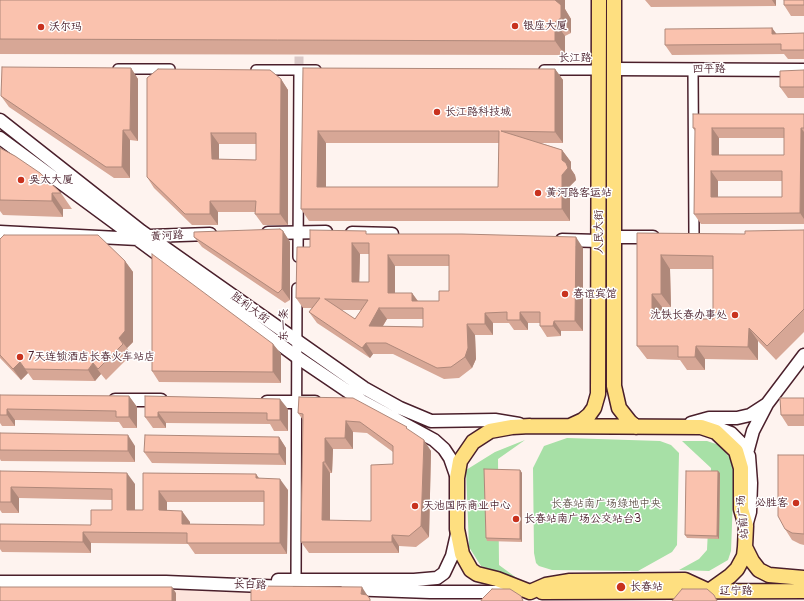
<!DOCTYPE html>
<html>
<head>
<meta charset="utf-8">
<style>
  body { margin:0 }
  canvas { display:block; background:#fef3ef }
</style>
</head>
<body>
<canvas width="804" height="601"></canvas>
<script>
const context = document.querySelector('canvas').getContext('2d');
context.lineJoin = 'round';
function paint(path, color) {
  context.fillStyle = color;
  context.fill(path, 'evenodd');
}
function poly(rows) {
  const path = new Path2D();
  for (const r of rows) {
    path.moveTo(r[0], r[1]);
    for (let i = 2; i < r.length; i += 2) path.lineTo(r[i], r[i + 1]);
  }
  return path;
}
function trace(path, color, width, dash) {
  context.strokeStyle = color;
  context.lineWidth = width;
  context.lineCap = dash ? 'butt' : 'round';
  context.setLineDash(dash || []);
  context.stroke(path);
}
function label(font, color, halo, rows, align = 'center') {
  context.font = font + ' "Playpen Sans","LXGW WenKai TC",sans-serif';
  context.lineWidth = 3;
  context.setLineDash([]);
  context.textBaseline = 'middle';
  context.strokeStyle = halo;
  context.fillStyle = color;
  for (const [text, x, y, turn = 0] of rows) {
    context.save();
    context.translate(x, y);
    context.rotate((+turn || 0) * Math.PI / 180);
    context.textAlign = isNaN(turn) ? turn : align;
    if (halo) context.strokeText(text, 0, 0);
    context.fillText(text, 0, 0);
    context.restore();
  }
}
const built = poly([
  [0,586,260,587,260,601,0,601]
]);
const green = poly([
  [567,438,660,441,671,445,679,453,677,545,672,552,638,571,552,570,539,566,536,563,534,553,533,468,544,446],
  [525,440,498,459,499,565,518,579,481,566,469,547,466,470,495,452],
  [682,441,707,441,719,445,730,458,734,472,731,551,728,560,709,571,679,570,699,559,707,550,711,468]
]);
const streetTunnel = poly([
  [299,43,299,70]
]);
const street = poly([
  [118,69,170,69],
  [693,69,694,236],
  [256,70,316,70],
  [544,70,599,70],
  [298,257,299,70],
  [296,581,297,288]
]);
const secondary = poly([
  [614,69,804,70],
  [0,120,141,231,364,388,400,408,431,421,495,420,519,424],
  [0,138,297,357,362,401,434,440,444,449,450,458,457,478],
  [0,232,138,239,150,236,210,234],
  [268,233,326,232],
  [352,233,392,234],
  [614,237,653,237],
  [562,240,599,241],
  [115,400,161,400],
  [267,402,315,402],
  [767,404,804,355],
  [691,423,709,418,737,418,750,415,767,404,753,431,747,453],
  [708,424,731,433,742,444,749,456,751,483,750,512,746,526],
  [278,580,414,580,437,578,444,573,452,556,457,534],
  [0,582,166,582,287,587],
  [347,589,430,592,507,592]
]);
const primary = poly([
  [614,0,614,386,619,408,630,422,636,427],
  [530,426,701,427,716,432,736,451,741,468,741,509,746,526,745,547,744,556,737,569,730,576,709,591,685,580,570,581,546,585,530,592,497,579,477,574,471,570,462,554,457,529,457,478,460,461,473,442,490,431,512,427,530,426],
  [570,426,583,420,589,415,594,408,598,394,599,0],
  [745,547,752,561,759,570,769,575,804,578],
  [542,592,804,591]
]);
const wall = poly([
  [0,0,565,0,565,9,571,19,571,33,565,36,565,55,0,54],
  [645,0,776,0,776,6,651,7],
  [804,0,804,16,791,16,784,5],
  [772,28,776,34,804,33,804,59,788,59,784,54,672,55,665,45],
  [131,68,138,79,138,141,130,140,130,178,114,178,9,107,1,96],
  [303,68,555,69,563,80,563,143,541,143,562,150,571,162,571,169,575,175,576,180,570,186,570,221,309,221,301,209],
  [326,143,499,143,498,187,326,187],
  [804,70,804,98,788,98,780,87],
  [281,79,288,90,288,225,263,225,255,214,255,212,218,212,218,225,192,225,154,188,147,177],
  [219,144,256,144,256,160,219,159],
  [804,114,804,224,701,224,694,214,695,131,693,128],
  [719,138,784,138,784,155,719,155],
  [718,181,782,181,782,197,718,197],
  [0,148,61,193,72,209,63,209,63,217,3,215,0,211],
  [804,230,804,332,776,360,758,341,758,360,705,359,705,370,687,370,680,360,647,359,637,346,637,233,745,234],
  [670,269,713,269,713,319,662,319,662,307,671,307],
  [283,231,290,242,290,300,285,303,202,247,194,237],
  [368,234,583,248,583,331,561,331,561,336,547,337,540,326,540,323,528,323,528,330,514,330,509,323,493,323,493,335,475,335,476,359,472,368,459,378,444,379,393,354,373,354,370,358,317,323,309,312,312,308,303,308,296,298,310,247],
  [360,254,369,254,369,282,359,282],
  [395,266,449,266,449,291,439,301,418,301,412,293,395,293],
  [341,310,361,310,355,319],
  [387,319,423,319,423,327,383,326],
  [0,239,125,261,133,272,133,342,127,348,131,355,106,380,101,374,95,381,33,380,28,373,21,380,0,358],
  [273,344,281,354,281,383,159,382,152,371],
  [0,395,129,396,137,407,137,428,123,428,119,422,15,420,15,426,2,426,0,423],
  [145,396,288,409,288,431,274,431,270,424,166,423,166,428,153,428,145,417],
  [299,397,409,431,431,451,429,537,416,547,399,546,399,553,309,553,301,542,303,420,298,413],
  [353,432,367,433,393,452,393,464,371,521,330,521,330,473,332,473,333,449,353,449],
  [804,398,804,426,788,426,781,415],
  [0,433,135,446,135,462,1,461,0,459],
  [279,437,286,448,286,465,152,463,144,452],
  [804,455,804,545,800,544,792,540,785,529],
  [520,470,522,473,522,542,487,541,486,538],
  [0,471,135,484,135,510,143,510,143,473,256,474,259,478,288,490,287,554,195,554,188,544,91,543,91,553,2,552,0,549,0,541,91,525,112,510,112,500,19,498,19,513,2,513,0,510],
  [167,502,264,502,264,525,190,524,190,522,167,510],
  [720,473,719,539,687,538,685,535]
]);
const shadedWall = poly([
  [555,0,565,0,565,9,571,19,571,33,561,18],
  [772,0,776,0,776,6],
  [555,22,565,36,565,55,555,41],
  [772,28,779,37,772,34],
  [131,68,138,79,138,141,130,130],
  [555,69,563,80,563,143,555,132],
  [281,79,288,90,288,225,280,214],
  [712,128,719,138,719,165,712,155],
  [801,128,804,132,804,219,800,213],
  [123,130,130,140,130,178,122,167],
  [318,131,326,143,326,199,317,187],
  [211,133,219,144,219,170,212,159],
  [562,150,571,162,571,169,575,175,576,180,570,186,570,221,562,209],
  [711,171,718,181,718,208,711,197],
  [52,193,63,209,63,217,52,201],
  [210,201,218,212,218,225,210,214],
  [283,231,290,242,290,300,282,289],
  [576,237,583,248,583,331,575,321],
  [352,243,360,254,359,292,352,282],
  [388,255,395,266,395,303,388,293],
  [661,255,670,269,671,307,661,294],
  [125,261,133,272,133,342,127,348,119,338],
  [412,293,419,303,412,301],
  [652,294,662,307,662,332,652,319],
  [379,308,387,319,376,337,369,326],
  [520,312,528,323,528,330,520,320],
  [485,313,493,323,493,335,485,324],
  [554,321,561,331,561,336,553,326],
  [467,324,475,335,476,359,472,368,465,357],
  [749,328,758,341,758,360,748,347],
  [366,343,373,354,370,358,362,348],
  [273,344,281,354,281,383,273,372],
  [696,346,705,359,705,370,695,357],
  [20,362,28,373,21,380,13,369],
  [93,363,101,374,95,381,88,370],
  [129,396,137,407,137,428,129,417],
  [280,399,288,409,288,431,280,420],
  [7,409,15,420,15,426,7,415],
  [158,412,166,423,166,428,158,417],
  [346,421,353,432,353,449,345,438],
  [128,435,135,446,135,462,128,451],
  [279,437,286,448,286,465,279,454],
  [325,438,333,449,332,473,325,462],
  [424,440,431,451,429,537,421,526],
  [323,462,330,473,330,531,322,520],
  [520,470,522,473,522,542,520,539],
  [718,471,720,473,719,539,717,536],
  [127,473,135,484,135,521,127,510],
  [256,474,263,485,256,478],
  [280,479,288,490,287,554,280,543],
  [11,487,19,498,19,513,11,502],
  [159,491,167,502,167,521,159,510],
  [182,511,190,522,190,535,182,524],
  [83,532,91,543,91,553,83,542],
  [392,535,399,546,399,553,392,542],
  [172,587,176,593,176,601,172,601],
  [362,587,369,598,361,594]
]);
const building = poly([
  [0,0,555,0,561,5,561,18,555,22,555,41,0,39,0,0],
  [784,0,804,0,804,5,784,5,784,0],
  [772,28,772,34,804,33,804,50,781,50,781,44,665,45,665,29,772,28],
  [2,67,131,68,130,130,123,130,122,167,106,167,1,96,2,67],
  [303,68,555,69,555,132,501,131,562,150,562,160,566,163,568,168,562,175,562,209,301,209,303,68],
  [318,131,499,131,498,187,317,187,318,131],
  [158,69,270,70,281,79,280,214,255,214,256,201,210,201,210,214,185,214,147,177,147,78,158,69],
  [211,133,256,133,256,160,212,159,211,133],
  [804,70,804,87,780,87,780,71,804,70],
  [693,114,804,114,804,128,801,128,800,213,694,214,695,128,693,128,693,114],
  [712,128,784,128,784,155,712,155,712,128],
  [711,171,782,171,782,197,711,197,711,171],
  [0,148,15,156,40,173,61,193,52,193,52,201,0,200,0,148],
  [280,229,283,231,282,289,278,293,194,237,194,232,280,229],
  [310,230,366,231,366,234,462,234,576,237,575,321,554,321,553,326,540,326,540,312,520,312,520,320,507,320,507,312,485,313,485,324,467,324,468,348,465,357,451,367,437,368,386,343,366,343,362,348,309,312,320,298,296,298,297,247,310,247,310,230],
  [352,243,369,243,369,282,352,282,352,243],
  [388,255,449,255,449,291,439,291,439,301,412,301,412,293,388,293,388,255],
  [325,299,368,300,355,319,325,299],
  [379,308,423,308,423,327,369,326,379,308],
  [804,230,804,309,767,346,749,328,748,347,696,346,695,357,678,357,678,346,637,346,637,233,745,234,745,231,804,230],
  [661,255,713,256,713,319,652,319,652,294,661,294,661,255],
  [4,235,98,235,125,261,125,331,119,338,123,344,98,369,93,363,88,370,25,369,20,362,13,369,0,355,0,239,4,235],
  [152,254,273,344,273,372,152,371,152,254],
  [0,395,129,396,129,417,116,417,116,411,7,409,7,415,0,415,0,395],
  [145,396,280,399,280,420,267,420,267,413,158,412,158,417,145,417,145,396],
  [299,397,353,398,407,427,406,428,424,440,421,526,409,536,392,535,392,542,301,542,303,414,298,413,299,397],
  [346,421,360,422,393,446,393,464,371,465,371,521,322,520,323,462,325,462,325,438,345,438,346,421],
  [780,398,804,398,804,415,781,415,780,398],
  [0,433,128,435,128,451,0,450,0,433],
  [145,435,279,437,279,454,144,452,145,435],
  [778,455,804,455,804,534,792,533,785,529,778,516,778,455],
  [484,469,520,470,520,539,486,538,484,469],
  [0,471,127,473,127,510,143,510,143,473,256,474,256,478,280,479,280,543,187,543,187,533,83,532,83,542,0,541,0,524,91,525,91,510,112,510,112,489,11,487,11,502,0,502,0,471],
  [159,491,264,491,264,525,182,524,182,511,159,510,159,491],
  [686,471,718,471,717,536,685,535,686,471],
  [251,586,362,587,361,594,367,595,370,599,370,601,251,601,251,586],
  [0,587,172,587,172,601,0,601,0,587],
  [492,589,510,589,521,596,523,601,481,601,482,599,492,589],
  [682,589,707,589,714,595,717,601,672,601,682,589]
]);
const markers = [
  [515,26,4,"#c8321e"],
  [41,27,4,"#c8321e"],
  [437,112,4,"#c8321e"],
  [21,180,4,"#c8321e"],
  [538,193,4,"#c8321e"],
  [565,294,4,"#c8321e"],
  [735,315,4,"#c8321e"],
  [20,357,4,"#c8321e"],
  [796,503,4,"#c8321e"],
  [415,506,4,"#c8321e"],
  [516,519,4,"#c8321e"],
  [621,587,5,"#c8321e"]
];
const poiNames = [
  ["银座大厦",523,26],
  ["沃尔玛",49,27],
  ["长江路科技城",445,112],
  ["吴太大厦",29,180],
  ["黄河路客运站",546,193],
  ["春谊宾馆",573,294],
  ["沈铁长春办事处",727,315,"right"],
  ["7天连锁酒店长春火车站店",28,357],
  ["必胜客",788,503,"right"],
  ["天池国际商业中心",423,506],
  ["长春站南广场公交站台3",524,519],
  ["长春站",630,587]
];
const streetNames = [
  ["长江路",575,58],
  ["四平路",709,69],
  ["人民大街",599,232,-90],
  ["黄河路",167,236,-3],
  ["胜利大街",250,308,36],
  ["东一条",284,325,-90],
  ["站前广场",743,517,-95],
  ["长白路",250,585,2],
  ["辽宁路",736,591]
];
const parkNames = [
  ["长春站南广场绿地中央",606,504]
];
paint(built, '#fde4dc');
paint(green, '#a7e0a6');
trace(streetTunnel, '#dac9c8', 9, [9, 4.5]);
trace(street, '#4a1f2b', 12);
trace(secondary, '#4a1f2b', 15);
trace(primary, '#4a1f2b', 17);
trace(street, '#fff', 9);
trace(secondary, '#fff', 12);
trace(primary, '#fedf80', 14);
paint(wall, '#d7a796');
paint(shadedWall, '#af887a');
paint(building, '#fac2ae');
trace(building, '#af887a', 1);
for (const [x, y, r, color] of markers) {
  const dot = new Path2D();
  dot.arc(x, y, r, 0, 2 * Math.PI);
  context.fillStyle = color;
  context.fill(dot);
  trace(dot, '#fff', 1.5);
}
label('11px', '#4a1f2b', '#fff', poiNames, 'left');
label('11px', '#4a1f2b', '#fff', streetNames);
label('11px', '#665950', '#fff', parkNames);
</script>
</body>
</html>
